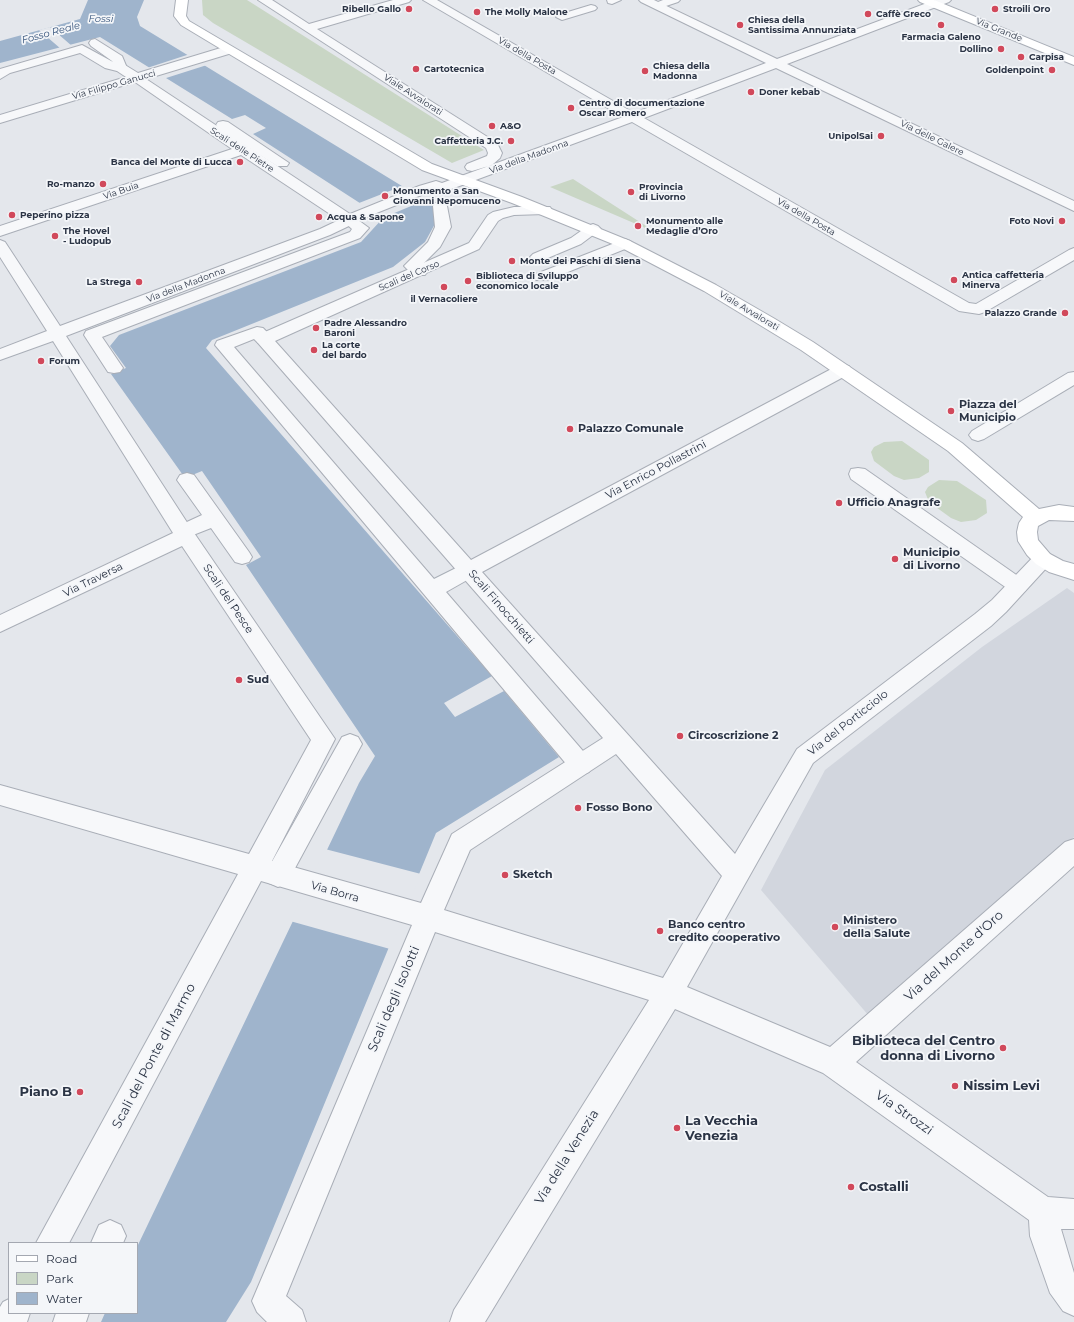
<!DOCTYPE html>
<html>
<head>
<meta charset="utf-8">
<style>
  body { margin:0 }
  #map { position:relative; width:1074px; height:1322px; overflow:hidden; background:#e4e7ec; font-family:Montserrat,sans-serif }
  canvas { display:block }
  .legend { position:absolute; left:8px; top:1242px; width:130px; height:72px; box-sizing:border-box; background:#f4f6f9; border:1px solid #a4a8b1; margin:0; padding:5px 7px; list-style:none; font-size:12px; color:#2b3445 }
  .legend li { display:flex; align-items:center; gap:8px; height:20px }
  .legend b { width:20px; border:1px solid #a4a8b1 }
</style>
</head>
<body>
<div id="map">
<canvas width="1074" height="1322"></canvas>
<ul class="legend">
<li><b style="height:5px;background:#fff"></b>Road</li>
<li><b style="height:11px;background:#c9d6c5"></b>Park</li>
<li><b style="height:11px;background:#9fb4cc"></b>Water</li>
</ul>
</div>
<script>
const context = document.querySelector('canvas').getContext('2d');
context.lineJoin = 'round';
function paint(path, color) {
  context.fillStyle = color;
  context.fill(path, 'evenodd');
}
function poly(rows) {
  const path = new Path2D();
  for (const r of rows) {
    path.moveTo(r[0], r[1]);
    for (let i = 2; i < r.length; i += 2) path.lineTo(r[i], r[i + 1]);
  }
  return path;
}
function trace(path, color, width, dash) {
  context.strokeStyle = color;
  context.lineWidth = width;
  context.lineCap = dash ? 'butt' : 'round';
  context.setLineDash(dash || []);
  context.stroke(path);
}
function label(font, color, halo, rows, align = 'center') {
  context.font = font + ' Montserrat,sans-serif';
  context.lineWidth = 3.5;
  context.setLineDash([]);
  context.textBaseline = 'middle';
  context.strokeStyle = halo;
  context.fillStyle = color;
  for (const [text, x, y, turn = 0] of rows) {
    context.save();
    context.translate(x, y);
    context.rotate((+turn || 0) * Math.PI / 180);
    context.textAlign = isNaN(turn) ? turn : align;
    if (halo) context.strokeText(text, 0, 0);
    context.fillText(text, 0, 0);
    context.restore();
  }
}
const built = poly([
  [1067,588,1074,593,1074,837,869,1016,761,890,825,770,982,647]
]);
const green = poly([
  [202,0,247,0,484,150,452,163,213,23,203,15],
  [573,179,657,233,550,187],
  [902,441,929,460,929,472,919,478,904,480,894,476,874,461,871,452,874,447,884,442],
  [939,480,957,481,986,500,987,513,976,520,961,522,951,518,929,502,925,492,928,487]
]);
const water = poly([
  [88,0,144,0,137,17,140,26,433,205,436,222,425,242,393,267,212,340,206,348,492,676,444,703,455,717,504,691,559,757,436,833,251,1282,226,1322,101,1322,105,1313,137,1313,137,1247,359,783,375,756,246,565,261,557,202,471,185,478,111,374,126,368,110,346,119,335,361,242,383,218,253,134,266,128,245,115,232,119,100,37,0,63,0,41,80,19]
]);
const pier = poly([
  [50,27,72,46,61,49,39,30],
  [190,54,207,65,163,79,147,68],
  [405,185,428,199,380,219,359,203],
  [325,849,421,874,390,949,290,921]
]);
const lane = poly([
  [607,0,621,0,612,4,608,3,607,0],
  [663,0,680,0,678,2,657,9,651,6,653,4,663,0],
  [591,5,595,6,597,8,595,10,562,20,556,17,558,15,591,5],
  [95,39,122,56,127,68,125,71,117,71,112,61,91,46,89,43,91,40,95,39],
  [223,121,228,122,289,163,287,166,277,166,218,128,216,125,218,122,223,121],
  [440,202,445,203,447,206,451,227,440,247,421,266,427,272,425,275,413,275,404,266,428,242,435,227,433,206,435,203,440,202],
  [349,216,354,217,369,228,360,238,102,337,123,368,120,372,114,373,108,372,84,335,86,331,350,232,352,229,342,220,344,217,349,216],
  [593,224,598,226,601,229,581,244,543,260,538,262,533,260,530,257,533,254,571,238,588,226,593,224],
  [625,239,630,241,633,244,630,247,548,280,536,280,534,277,536,274,625,239],
  [257,327,263,328,270,335,272,339,270,343,264,344,258,343,254,339,234,347,434,579,462,565,469,562,476,565,479,570,476,575,446,592,589,758,593,765,589,772,581,775,573,772,215,345,217,341,257,327],
  [858,468,865,469,1025,581,1028,586,1025,591,1018,594,1011,591,851,479,849,474,851,469,858,468],
  [187,473,194,475,249,552,252,557,249,562,242,564,235,562,211,528,183,539,176,537,173,532,176,527,202,515,177,480,180,475,187,473],
  [350,734,358,737,362,744,287,883,278,887,269,883,265,875,269,867,342,737,350,734],
  [110,1220,121,1225,126,1236,123,1243,91,1243,99,1225,110,1220],
  [56,1313,89,1313,86,1322,53,1322,56,1313]
]);
const street = poly([
  [258,0,272,0,309,24,393,0,411,0,409,2,317,29,497,143,502,153,500,158,492,165,472,171,467,170,465,167,467,164,487,156,488,153,486,148,258,0],
  [423,0,437,0,634,113,766,63,641,2,639,0,654,0,777,59,935,0,951,0,949,2,787,64,1074,201,1074,211,776,68,644,118,969,303,976,304,1069,250,1074,248,1074,260,985,312,979,314,959,311,632,122,446,191,441,192,435,190,429,192,374,214,330,235,66,336,190,527,335,739,272,861,421,903,452,834,603,738,258,343,256,339,258,335,469,243,488,215,493,212,514,207,550,207,552,210,550,213,545,214,514,215,503,218,498,221,479,249,275,341,471,560,837,366,843,365,849,366,852,370,849,374,482,572,735,854,797,749,975,614,992,600,1036,554,1043,552,1050,554,1053,559,1050,564,1006,612,991,626,813,763,687,987,830,1047,1065,842,1074,839,1074,866,856,1062,1048,1197,1074,1199,1074,1229,1061,1229,1074,1273,1074,1316,1063,1311,1050,1293,1030,1236,1029,1220,823,1073,675,1009,485,1322,450,1322,454,1310,649,1000,435,932,286,1296,302,1310,306,1322,267,1322,257,1312,252,1301,412,925,261,881,69,1243,36,1243,238,874,0,805,0,785,249,854,311,740,182,546,0,632,0,615,173,533,53,341,0,360,0,349,47,331,0,257,0,240,5,242,60,326,320,229,339,220,241,155,0,236,0,226,232,149,135,82,0,123,0,115,126,77,117,71,105,68,80,53,10,73,0,79,0,69,82,45,113,62,125,65,138,73,224,47,232,47,234,50,232,53,146,79,350,214,419,186,436,181,442,183,623,117,423,0],
  [616,754,722,876,663,978,444,910,470,850,616,754],
  [1074,372,1074,385,984,439,978,441,972,439,969,435,972,431,1068,373,1074,372],
  [9,1299,9,1313,30,1313,27,1322,0,1322,0,1307,3,1302,9,1299]
]);
const secondary = poly([
  [176,0,188,0,186,16,189,21,432,164,522,197,630,241,716,285,775,319,813,342,962,443,1039,509,1059,505,1074,507,1074,521,1049,520,1038,526,1037,532,1038,540,1050,554,1063,561,1074,564,1074,580,1049,572,1036,564,1027,555,1018,541,1017,532,1019,523,1023,517,948,451,801,350,704,291,620,247,512,203,422,170,181,25,174,16,176,0],
  [918,0,934,0,1074,57,1074,65,920,2,918,0]
]);
const markers = [
  [409,9,4,"#d1495b"],
  [995,9,4,"#d1495b"],
  [477,12,4,"#d1495b"],
  [868,14,4,"#d1495b"],
  [740,25,4,"#d1495b"],
  [941,25,4,"#d1495b"],
  [1001,49,4,"#d1495b"],
  [1021,57,4,"#d1495b"],
  [416,69,4,"#d1495b"],
  [1052,70,4,"#d1495b"],
  [645,71,4,"#d1495b"],
  [751,92,4,"#d1495b"],
  [571,108,4,"#d1495b"],
  [492,126,4,"#d1495b"],
  [881,136,4,"#d1495b"],
  [511,141,4,"#d1495b"],
  [240,162,4,"#d1495b"],
  [103,184,4,"#d1495b"],
  [631,192,4,"#d1495b"],
  [385,196,4,"#d1495b"],
  [12,215,4,"#d1495b"],
  [319,217,4,"#d1495b"],
  [1062,221,4,"#d1495b"],
  [638,226,4,"#d1495b"],
  [55,236,4,"#d1495b"],
  [512,261,4,"#d1495b"],
  [954,280,4,"#d1495b"],
  [468,281,4,"#d1495b"],
  [139,282,4,"#d1495b"],
  [444,287,4,"#d1495b"],
  [1065,313,4,"#d1495b"],
  [316,328,4,"#d1495b"],
  [314,350,4,"#d1495b"],
  [41,361,4,"#d1495b"],
  [951,411,4,"#d1495b"],
  [570,429,4,"#d1495b"],
  [839,503,4,"#d1495b"],
  [895,559,4,"#d1495b"],
  [239,680,4,"#d1495b"],
  [680,736,4,"#d1495b"],
  [578,808,4,"#d1495b"],
  [505,875,4,"#d1495b"],
  [835,927,4,"#d1495b"],
  [660,931,4,"#d1495b"],
  [1003,1048,4,"#d1495b"],
  [955,1086,4,"#d1495b"],
  [80,1092,4,"#d1495b"],
  [677,1128,4,"#d1495b"],
  [851,1187,4,"#d1495b"]
];
const farPoinames = [
  ["Ribello Gallo",401,9,"right"],
  ["Stroili Oro",1003,9],
  ["The Molly Malone",485,12],
  ["Caffè Greco",876,14],
  ["Chiesa della",748,20],
  ["Santissima Annunziata",748,30],
  ["Farmacia Galeno",941,37,"center"],
  ["Dollino",993,49,"right"],
  ["Carpisa",1029,57],
  ["Chiesa della",653,66],
  ["Madonna",653,76],
  ["Cartotecnica",424,69],
  ["Goldenpoint",1044,70,"right"],
  ["Doner kebab",759,92],
  ["Centro di documentazione",579,103],
  ["Oscar Romero",579,113],
  ["A&O",500,126],
  ["UnipolSai",873,136,"right"],
  ["Caffetteria J.C.",503,141,"right"],
  ["Banca del Monte di Lucca",232,162,"right"],
  ["Ro-manzo",95,184,"right"],
  ["Provincia",639,187],
  ["di Livorno",639,197],
  ["Monumento a San",393,191],
  ["Giovanni Nepomuceno",393,201],
  ["Peperino pizza",20,215],
  ["Acqua & Sapone",327,217],
  ["Monumento alle",646,221],
  ["Medaglie d’Oro",646,231],
  ["Foto Novi",1054,221,"right"],
  ["The Hovel",63,231],
  ["- Ludopub",63,241],
  ["Monte dei Paschi di Siena",520,261],
  ["Antica caffetteria",962,275],
  ["Minerva",962,285],
  ["Biblioteca di Sviluppo",476,276],
  ["economico locale",476,286],
  ["La Strega",131,282,"right"],
  ["il Vernacoliere",444,299,"center"],
  ["Palazzo Grande",1057,313,"right"],
  ["Padre Alessandro",324,323],
  ["Baroni",324,333],
  ["La corte",322,345],
  ["del bardo",322,355],
  ["Forum",49,361]
];
const farStreetnames = [
  ["Via Grande",999,30,22],
  ["Via della Posta",527,56,30],
  ["Via Filippo Ganucci",114,85,-16],
  ["Viale Avvalorati",413,95,33],
  ["Via delle Galere",932,138,26],
  ["Scali delle Pietre",242,150,33],
  ["Via della Madonna",529,157,-20],
  ["Via Buia",121,191,-19],
  ["Via della Posta",806,217,30],
  ["Scali del Corso",409,276,-23],
  ["Via della Madonna",186,285,-21],
  ["Viale Avvalorati",749,311,31]
];
const farWaternames = [
  ["Fossi",101,19],
  ["Fosso Reale",51,33,-15]
];
const poiNames = [
  ["Piazza del",959,405],
  ["Municipio",959,418],
  ["Palazzo Comunale",578,429],
  ["Ufficio Anagrafe",847,503],
  ["Municipio",903,553],
  ["di Livorno",903,566],
  ["Sud",247,680],
  ["Circoscrizione 2",688,736],
  ["Fosso Bono",586,808],
  ["Sketch",513,875],
  ["Ministero",843,921],
  ["della Salute",843,934],
  ["Banco centro",668,925],
  ["credito cooperativo",668,938]
];
const streetNames = [
  ["Via Enrico Pollastrini",656,470,-28],
  ["Via Traversa",93,580,-26],
  ["Scali del Pesce",228,599,56],
  ["Scali Finocchietti",501,607,49],
  ["Via del Porticciolo",848,723,-38],
  ["Via Borra",335,892,16]
];
const nearStreetnames = [
  ["Via del Monte d'Oro",954,956,-42],
  ["Scali degli Isolotti",394,999,-67],
  ["Scali del Ponte di Marmo",154,1056,-62],
  ["Via Strozzi",904,1113,35],
  ["Via della Venezia",567,1157,-58]
];
const nearPoinames = [
  ["Biblioteca del Centro",995,1041,"right"],
  ["donna di Livorno",995,1056,"right"],
  ["Nissim Levi",963,1086],
  ["Piano B",72,1092,"right"],
  ["La Vecchia",685,1121],
  ["Venezia",685,1136],
  ["Costalli",859,1187]
];
paint(built, '#d2d6de');
paint(green, '#c9d6c5');
paint(water, '#9fb4cc');
paint(pier, '#e4e7ec');
trace(lane, '#a9aeb7', 2);
trace(street, '#a9aeb7', 2);
trace(secondary, '#a9aeb7', 2);
paint(lane, '#f7f8fa');
paint(street, '#f7f8fa');
paint(secondary, '#fff');
for (const [x, y, r, color] of markers) {
  const dot = new Path2D();
  dot.arc(x, y, r, 0, 2 * Math.PI);
  context.fillStyle = color;
  context.fill(dot);
  trace(dot, '#f4f6f9', 1.5);
}
label('bold 9px', '#2b3445', '#f4f6f9', farPoinames, 'left');
label('9px', '#2b3445', '#f4f6f9', farStreetnames);
label('italic 10px', '#34527a', '#f4f6f9', farWaternames);
label('bold 11px', '#2b3445', '#f4f6f9', poiNames, 'left');
label('11px', '#2b3445', '#f4f6f9', streetNames);
label('13px', '#2b3445', '#f4f6f9', nearStreetnames);
label('bold 13px', '#2b3445', '#f4f6f9', nearPoinames, 'left');
</script>
</body>
</html>
